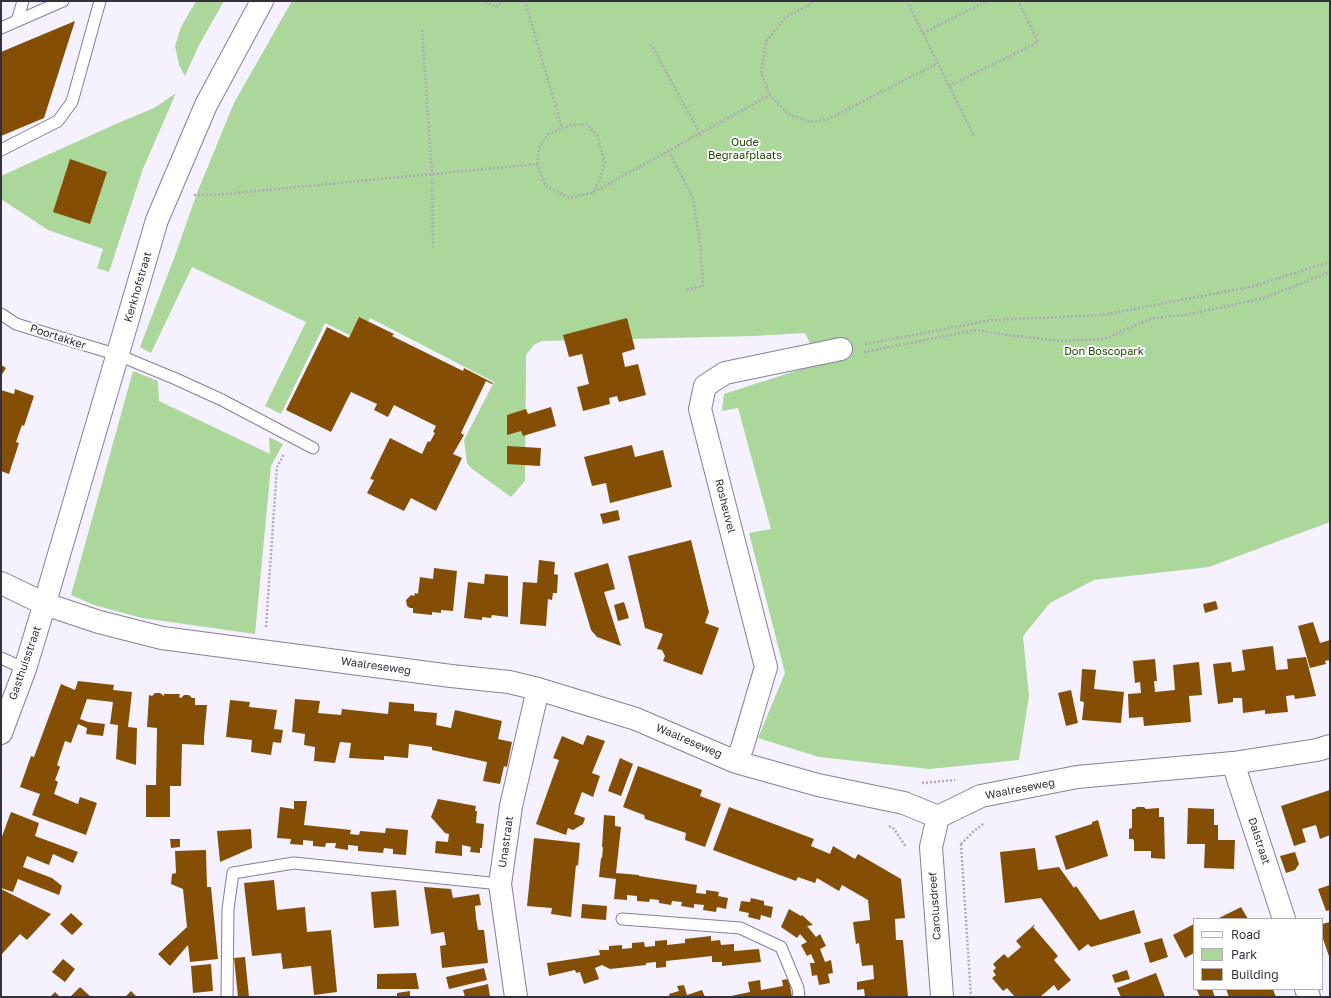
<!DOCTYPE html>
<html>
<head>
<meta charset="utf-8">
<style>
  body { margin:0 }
  #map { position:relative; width:1331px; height:998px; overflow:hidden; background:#f5f1ff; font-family:"Golos Text",sans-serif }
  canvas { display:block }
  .frame { position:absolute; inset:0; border:2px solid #36313e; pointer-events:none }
  .legend { position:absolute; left:1193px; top:918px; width:130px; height:72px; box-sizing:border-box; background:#fff; border:1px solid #afadb2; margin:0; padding:5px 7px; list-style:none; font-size:12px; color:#36313e }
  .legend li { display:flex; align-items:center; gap:8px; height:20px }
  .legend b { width:20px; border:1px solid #afadb2 }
</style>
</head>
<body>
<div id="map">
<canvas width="1331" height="998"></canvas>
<div class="frame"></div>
<ul class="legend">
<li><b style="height:5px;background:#fff"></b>Road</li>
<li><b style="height:11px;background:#abd89a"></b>Park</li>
<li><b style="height:11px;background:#844f05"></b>Building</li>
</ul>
</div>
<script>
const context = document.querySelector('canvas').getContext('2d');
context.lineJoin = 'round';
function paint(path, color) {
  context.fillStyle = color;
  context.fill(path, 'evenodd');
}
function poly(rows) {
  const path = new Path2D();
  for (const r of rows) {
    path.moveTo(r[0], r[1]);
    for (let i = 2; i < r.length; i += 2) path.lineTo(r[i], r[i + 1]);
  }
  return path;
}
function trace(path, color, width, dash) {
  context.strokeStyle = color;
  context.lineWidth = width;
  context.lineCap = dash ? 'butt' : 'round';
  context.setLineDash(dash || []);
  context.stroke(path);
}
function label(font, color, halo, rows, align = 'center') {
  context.font = font + ' "Golos Text",sans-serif';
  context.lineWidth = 4;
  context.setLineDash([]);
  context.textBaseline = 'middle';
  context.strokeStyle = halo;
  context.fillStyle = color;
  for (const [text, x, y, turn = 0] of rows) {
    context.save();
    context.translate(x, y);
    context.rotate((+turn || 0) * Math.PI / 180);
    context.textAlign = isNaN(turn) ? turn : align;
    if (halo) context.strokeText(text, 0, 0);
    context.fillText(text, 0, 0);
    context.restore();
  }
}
const green = poly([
  [196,1,224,1,199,45,185,76,179,65,175,46,181,27],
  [292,1,1330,1,1330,522,1209,567,1094,580,1050,603,1023,636,1029,696,1019,760,929,769,819,757,758,738,785,673,749,533,771,529,738,408,722,411,724,394,820,363,805,333,754,336,542,341,534,345,526,355,525,481,511,497,471,468,467,463,464,440,494,382,370,318,359,340,325,323,281,414,265,406,306,322,192,267,151,353,140,347,176,253,197,193,234,103],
  [176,93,143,169,109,272,97,268,103,249,48,230,1,199,1,176,118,123,154,108],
  [133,371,158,381,159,401,270,454,269,437,283,444,271,466,255,634,142,618,94,605,71,595]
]);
const building = poly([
  [75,21,44,118,1,136,1,52],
  [70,159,107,172,90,224,53,212],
  [359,317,394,334,392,336,463,371,464,368,493,383,492,384,486,381,461,433,464,435,453,454,462,458,436,511,411,498,404,511,367,493,374,480,370,479,390,438,422,454,428,441,430,442,435,433,433,432,436,426,394,405,388,417,374,410,377,404,351,392,331,432,286,410,327,327,349,338],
  [627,318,635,349,622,353,625,367,638,364,646,395,619,402,617,396,609,398,610,404,583,411,577,387,589,384,582,354,569,357,563,335],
  [1,365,6,368,1,376],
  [15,389,34,396,24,426,22,425,16,442,19,443,9,474,1,471,1,390,14,394],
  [551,407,556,426,523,436,521,431,507,435,507,415,526,409,528,414],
  [632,445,635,457,663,450,672,487,610,503,606,483,592,486,584,457],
  [507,446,541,448,540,466,507,464],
  [618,510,620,520,603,524,600,514],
  [691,540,709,612,705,623,719,628,702,675,663,661,665,656,662,650,657,649,663,634,645,628,628,556],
  [539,560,555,562,554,574,558,575,557,593,553,593,552,600,548,599,546,626,520,624,523,582,537,583],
  [608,563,615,589,604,592,621,646,597,637,591,630,574,573],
  [434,568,457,571,453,611,441,610,441,613,432,612,432,615,413,613,413,608,410,608,407,606,406,600,411,595,414,596,415,593,418,594,420,577,433,579],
  [485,574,508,576,508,617,492,615,491,618,482,617,482,620,464,618,468,582,484,584],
  [1216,601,1218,609,1205,613,1203,604],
  [624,602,629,618,618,621,614,605],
  [1313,622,1320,643,1330,640,1330,660,1325,661,1326,664,1310,668,1298,626],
  [1273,646,1276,670,1288,669,1287,659,1306,657,1316,696,1295,699,1294,695,1286,696,1288,712,1265,714,1265,710,1243,713,1242,698,1233,698,1233,702,1218,704,1213,664,1231,662,1232,672,1245,670,1242,650],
  [1155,659,1157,681,1154,681,1155,692,1175,690,1173,665,1199,662,1202,695,1189,696,1191,722,1144,726,1143,717,1129,718,1128,694,1141,693,1140,682,1135,683,1133,661],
  [1082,669,1096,670,1094,689,1124,692,1121,723,1082,720,1084,702,1080,701],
  [78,681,114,685,113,690,132,692,128,727,137,728,136,765,116,759,118,725,110,724,113,702,87,699,80,719,88,722,105,724,103,736,86,734,87,728,78,724,71,743,65,741,57,765,60,767,55,780,58,782,54,794,78,804,80,797,97,803,86,835,32,815,40,794,20,787,31,756,34,757,61,684,75,690],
  [1071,690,1078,723,1066,726,1058,693],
  [155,693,160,693,164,696,164,694,180,694,179,697,181,698,184,695,189,695,192,698,195,698,195,705,207,705,204,737,204,745,182,744,181,786,170,786,170,817,146,817,146,785,156,785,157,728,147,727,149,695,152,696],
  [295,699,320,701,318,713,341,715,342,709,388,714,389,702,414,704,414,711,437,713,436,725,451,728,455,710,502,721,498,739,512,742,507,767,504,766,500,784,483,781,487,762,432,750,432,747,409,744,408,758,384,756,384,760,349,758,351,743,340,742,335,763,314,761,315,747,304,745,305,734,292,732],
  [230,700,250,702,249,707,277,710,274,729,283,730,281,743,273,742,271,755,251,752,252,740,226,737],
  [587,735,605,741,592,773,600,776,593,797,582,792,574,814,585,818,583,824,573,830,568,828,566,835,536,824,559,760,553,758,562,736,583,745],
  [620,758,633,764,621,796,608,791],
  [638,766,702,790,700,796,721,804,705,847,685,840,686,833,645,819,644,815,623,807],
  [1330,790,1330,835,1320,839,1316,825,1302,829,1306,842,1294,846,1281,806],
  [438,799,476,806,475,811,477,811,476,823,484,824,482,848,480,848,480,853,470,852,471,847,462,845,462,856,435,853,436,841,448,842,449,834,445,833,431,817],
  [294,801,307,801,304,825,351,830,350,834,359,835,360,831,385,833,386,828,408,830,406,855,393,854,393,849,384,848,383,853,371,852,358,851,358,846,348,845,348,850,335,848,336,843,326,843,325,847,313,846,313,841,303,840,303,845,290,844,291,839,277,838,280,807,294,809],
  [729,807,814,839,811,846,830,854,833,846,855,859,858,854,901,879,905,918,895,919,896,940,903,940,908,997,865,997,864,989,857,990,857,982,874,979,873,965,862,966,859,943,856,944,853,922,870,920,868,900,842,885,839,891,817,878,815,883,798,877,796,881,713,850],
  [1137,807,1144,807,1146,809,1159,808,1159,817,1164,817,1165,859,1151,858,1151,851,1134,851,1134,841,1133,839,1129,839,1129,829,1132,828,1132,809,1135,809],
  [1188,808,1214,809,1214,825,1218,825,1218,840,1235,840,1234,869,1204,868,1205,844,1187,844],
  [11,812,39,823,35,836,78,852,73,863,53,854,49,865,27,856,23,867,52,878,62,886,59,895,18,879,13,892,1,888,1,839],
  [604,815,615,816,615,826,621,827,616,873,639,875,639,876,697,885,696,893,706,894,706,890,719,892,718,896,728,898,726,909,717,907,716,912,703,910,704,905,694,904,694,908,681,906,682,902,672,901,671,905,659,903,659,900,650,899,649,902,637,901,637,896,627,895,627,900,614,899,616,879,599,877,601,858,602,858,603,847,602,847],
  [1098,820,1108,856,1066,870,1055,836,1092,824,1092,822],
  [251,829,252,848,220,862,217,831],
  [534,838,580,843,578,866,576,865,571,917,551,914,552,908,527,906],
  [170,839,180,839,180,847,171,848],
  [1035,848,1038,870,1059,867,1074,888,1076,886,1100,920,1134,910,1141,933,1091,947,1088,944,1079,951,1041,898,1005,903,1000,852],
  [206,850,207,887,211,887,218,959,190,962,188,945,170,966,158,954,187,927,183,889,171,884,172,874,176,873,175,851],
  [1295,852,1299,864,1295,870,1286,873,1280,856],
  [274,880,277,910,305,907,307,932,331,930,337,992,314,995,311,966,283,969,281,953,252,956,244,883],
  [1330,885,1330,910,1326,911,1318,889],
  [424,887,451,889,453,898,479,894,481,905,475,906,476,918,478,930,484,930,488,963,442,968,440,946,446,945,444,932,431,934],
  [1,889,51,914,27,940,20,934,1,955],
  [396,890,399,926,374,928,371,892],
  [751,898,764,901,764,905,773,907,771,918,761,915,760,920,748,917,749,913,739,911,741,901,750,902],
  [582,904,607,906,606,920,581,918],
  [1241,907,1248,919,1217,919],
  [789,909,801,916,802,915,813,925,807,926,816,937,820,934,826,946,820,949,825,962,831,960,833,973,828,974,830,983,819,985,817,975,812,976,810,963,815,963,811,954,807,956,801,945,807,942,800,934,797,938,781,927],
  [71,913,83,924,72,935,60,924],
  [1330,922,1330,959,1322,936,1322,924],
  [1194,924,1194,953,1185,958,1173,935],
  [1034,925,1035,926,1033,927,1058,956,1054,960,1071,980,1058,991,1054,985,1040,997,1015,997,1007,988,1003,991,992,978,996,975,993,971,996,968,993,964,1004,954,1008,958,1021,947,1016,941],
  [711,936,711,941,720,940,721,945,734,944,734,951,759,949,761,962,722,966,722,962,712,962,712,956,666,961,666,967,656,968,656,962,646,963,646,965,610,969,602,965,595,968,599,979,584,984,580,972,576,973,575,970,549,976,547,963,600,955,599,950,609,950,609,946,622,945,622,949,632,948,632,943,644,942,645,947,655,946,655,941,667,940,667,945,685,943,685,939],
  [1162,938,1168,957,1150,963,1144,943],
  [245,957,249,997,238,997,234,958],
  [63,959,75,969,65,982,52,972],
  [211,964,213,991,193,993,191,966],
  [484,968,487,980,449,989,446,977],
  [1127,970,1130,979,1115,983,1112,975],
  [416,973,419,989,377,989,377,974],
  [1156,973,1165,997,1121,997,1117,988],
  [789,979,792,997,726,997,750,992,748,982,760,980,761,990,783,986,782,980],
  [488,984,490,997,465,997,463,990],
  [684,985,687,995,702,990,705,997,670,997,669,994,679,991,677,986],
  [80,987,91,997,70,997],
  [1201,989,1212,989,1215,997,1200,997,1197,990],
  [1226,989,1273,989,1276,997,1229,997],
  [131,991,137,997,125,997],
  [410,991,410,997,397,997,397,993],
  [55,992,60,997,50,997]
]);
const path = poly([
  [486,1,495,7,504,1],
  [525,1,562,128],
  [907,1,974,136],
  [422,30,432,174,433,250],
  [923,33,987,1],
  [651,44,700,134],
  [949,86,1038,42,1018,1],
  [770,95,761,73,766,42,785,18,815,1],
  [669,151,693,199,700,243,703,286,686,290],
  [537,164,539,148,548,134,571,125,587,124,597,135,605,164,599,181,593,192],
  [194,195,215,195,537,164,545,185,569,198,592,193,770,95,788,114,810,122,826,120,938,63],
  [865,344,992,320,1103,315,1254,286,1330,262],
  [864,352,976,330,1008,335,1061,341,1104,339,1152,318,1185,315,1264,298,1330,272],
  [266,627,277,467,284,454],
  [922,783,955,780],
  [889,826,894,829,906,847],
  [961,844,973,832,983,824],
  [961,844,971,997]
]);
const lane = poly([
  [17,21,23,1],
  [1,28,63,1],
  [1,150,58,121,72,102,100,1],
  [1,314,16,324,118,355,176,379,222,400,313,448],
  [1,658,25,669],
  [622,919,740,928,781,947,798,988,799,997],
  [227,997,228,909,233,873,294,863,500,884]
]);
const street = poly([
  [1,583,45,604,99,622,162,638,451,676,509,682,538,689,636,719,736,762,818,785,904,803,938,817],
  [1,733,25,669,41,616,157,220,206,105,262,1],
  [736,762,742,748,766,667,700,409,705,386,725,373,841,349],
  [1233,763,1284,919],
  [1306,989,1309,997],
  [516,997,500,884,511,806,538,689]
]);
const secondary = poly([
  [942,997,931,847,938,817,981,796,1077,777,1233,763,1317,750,1330,746]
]);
const parkNames = [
  ["Oude",745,143],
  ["Begraafplaats",745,156],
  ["Don Boscopark",1104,352]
];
const streetNames = [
  ["Kerkhofstraat",138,287,-74],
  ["Poortakker",58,337,18],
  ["Rosheuvel",725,506,76],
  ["Gasthuisstraat",25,663,-71],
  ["Waalreseweg",376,666,8],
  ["Waalreseweg",689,741,23],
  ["Waalreseweg",1020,789,-11],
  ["Dalstraat",1259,841,72],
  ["Unastraat",506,842,-82],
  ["Carolusdreef",935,906,-94]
];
paint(green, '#abd89a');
paint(building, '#844f05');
trace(lane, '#887e9d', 13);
trace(street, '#887e9d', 24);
trace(secondary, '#887e9d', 24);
trace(path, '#aeaab7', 2.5, [2, 2]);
trace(lane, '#fff', 11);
trace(street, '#fff', 22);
trace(secondary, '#fff', 22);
label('11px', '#204c06', '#fff', parkNames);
label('11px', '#36313e', '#fff', streetNames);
</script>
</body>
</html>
